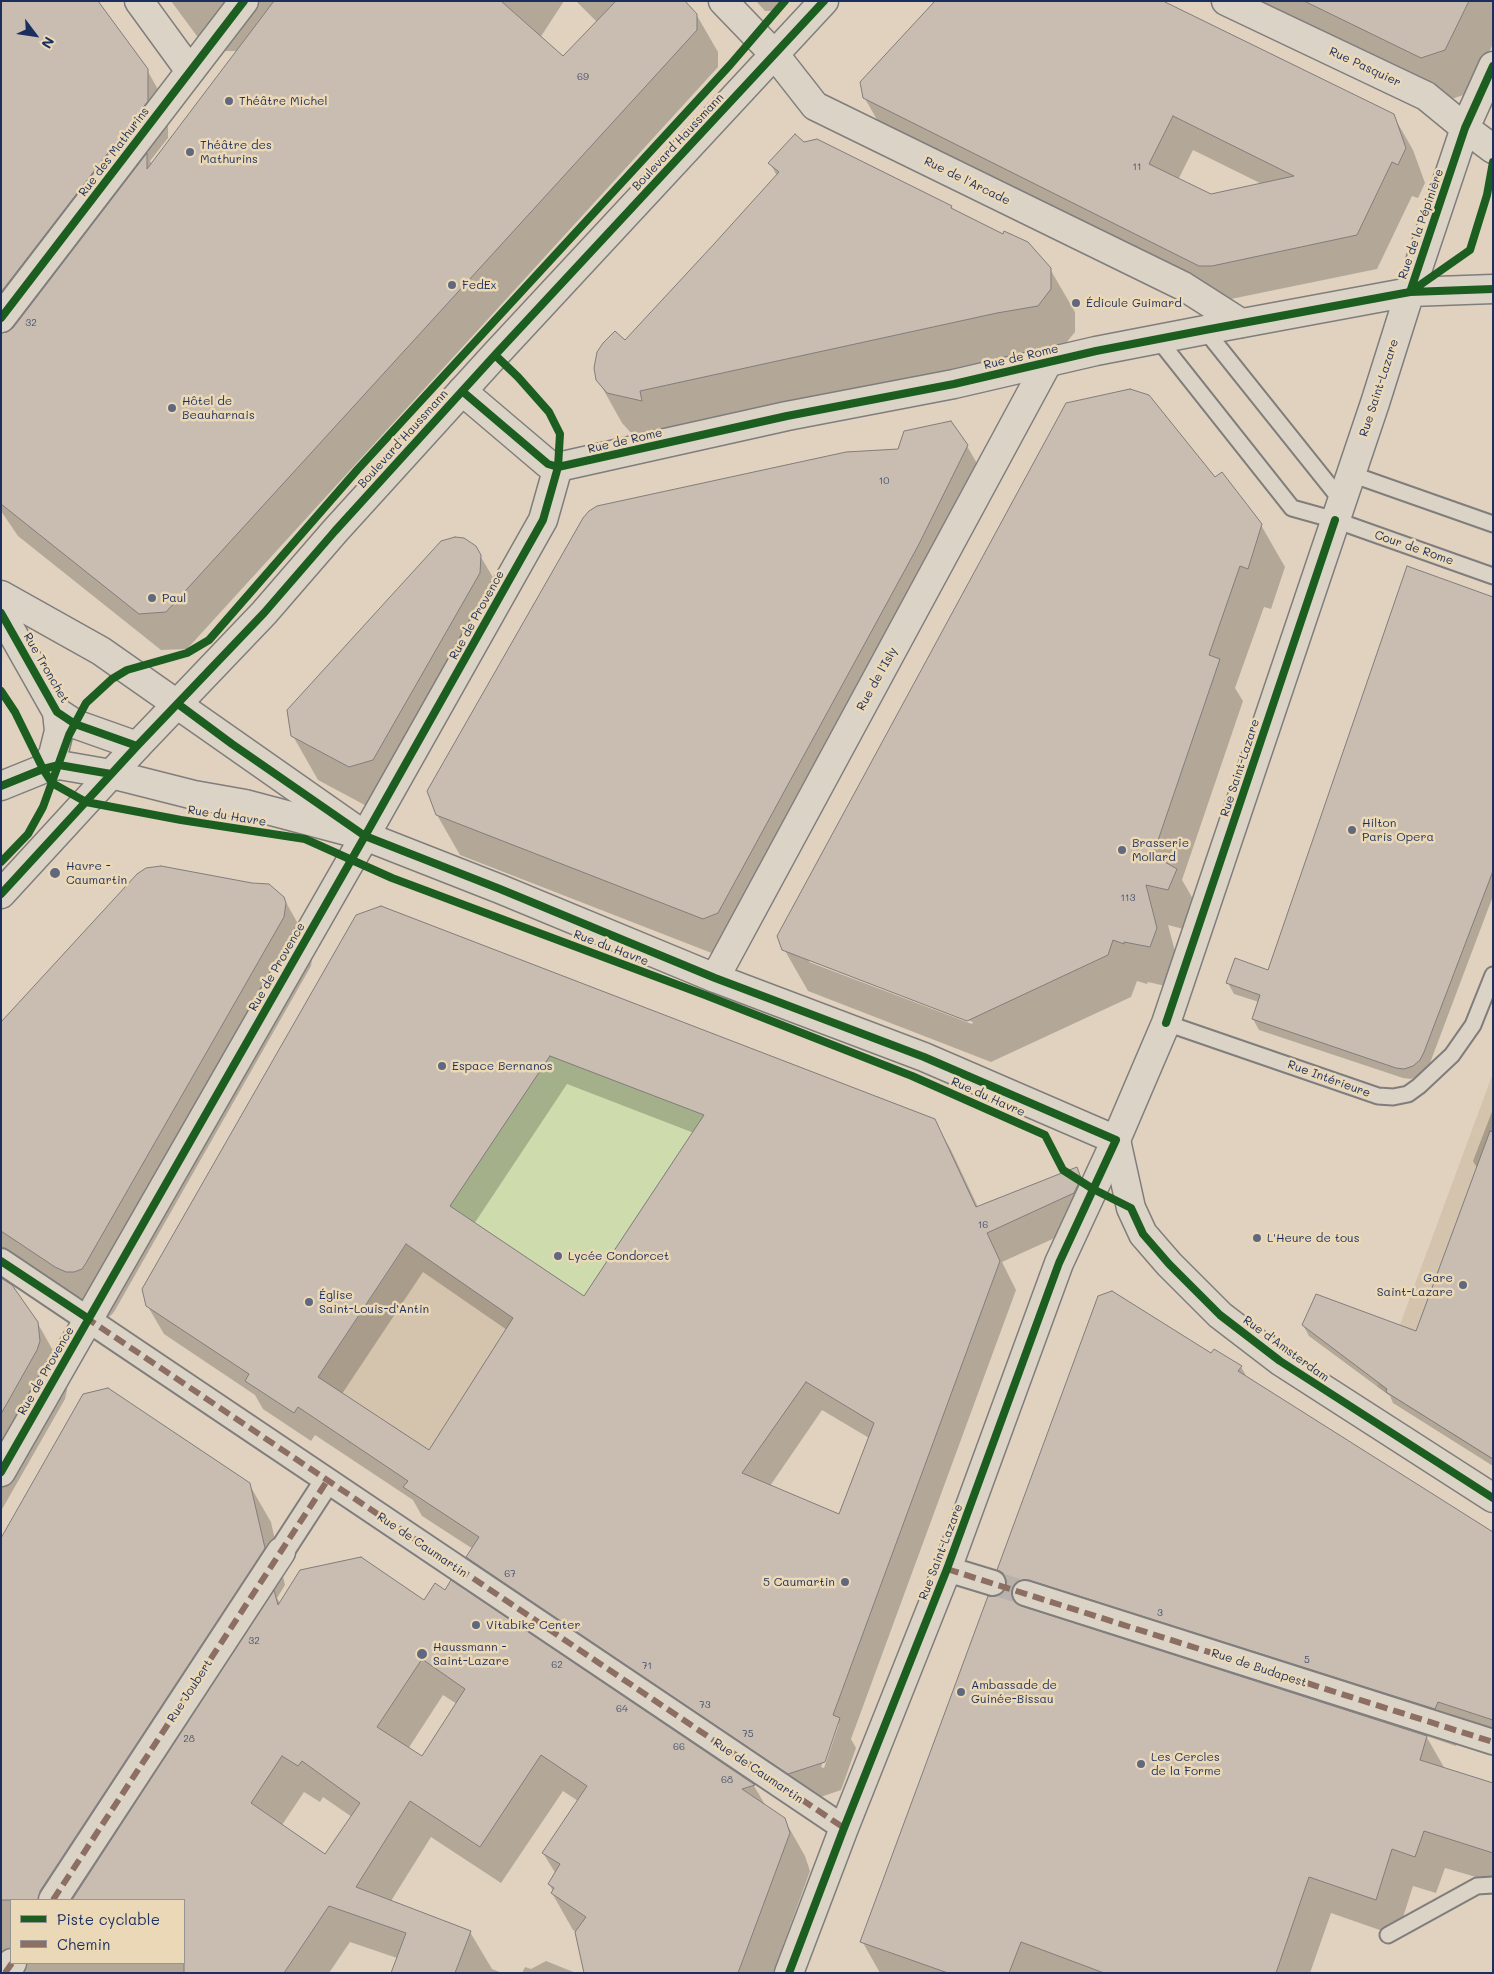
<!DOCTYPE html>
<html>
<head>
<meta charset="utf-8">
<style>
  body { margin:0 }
  #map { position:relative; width:1494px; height:1974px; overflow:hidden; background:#e0d2be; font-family:Mali,sans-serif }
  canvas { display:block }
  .frame { position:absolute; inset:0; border:2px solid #1b2f5e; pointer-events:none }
  .legend { position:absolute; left:10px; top:1899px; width:175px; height:65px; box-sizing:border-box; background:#ebd8b6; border:1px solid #989493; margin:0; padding:6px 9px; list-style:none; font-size:15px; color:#1b2f5e }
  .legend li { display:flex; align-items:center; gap:10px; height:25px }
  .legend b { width:25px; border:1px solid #989493 }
  .north { position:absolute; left:10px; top:10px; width:50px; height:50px; -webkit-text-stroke:4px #ebd8b6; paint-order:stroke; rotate:121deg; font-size:14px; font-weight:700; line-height:20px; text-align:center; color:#1b2f5e }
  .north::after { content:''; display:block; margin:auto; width:18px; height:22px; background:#1b2f5e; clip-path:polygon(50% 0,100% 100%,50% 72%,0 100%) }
</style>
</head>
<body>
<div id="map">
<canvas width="1494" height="1974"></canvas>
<div class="frame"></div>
<ul class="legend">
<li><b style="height:6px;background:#1b5e20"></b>Piste cyclable</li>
<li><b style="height:6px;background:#8d6e63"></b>Chemin</li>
</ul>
<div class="north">N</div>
</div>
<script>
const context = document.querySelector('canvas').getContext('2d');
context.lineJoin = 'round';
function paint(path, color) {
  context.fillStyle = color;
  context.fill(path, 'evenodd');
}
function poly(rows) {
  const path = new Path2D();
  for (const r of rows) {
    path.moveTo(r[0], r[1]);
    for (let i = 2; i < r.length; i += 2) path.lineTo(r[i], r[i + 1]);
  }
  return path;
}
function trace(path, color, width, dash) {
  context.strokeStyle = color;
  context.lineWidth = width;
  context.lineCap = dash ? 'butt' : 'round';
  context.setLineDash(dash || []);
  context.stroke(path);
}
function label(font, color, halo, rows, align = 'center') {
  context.font = font + ' Mali,sans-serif';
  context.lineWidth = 5;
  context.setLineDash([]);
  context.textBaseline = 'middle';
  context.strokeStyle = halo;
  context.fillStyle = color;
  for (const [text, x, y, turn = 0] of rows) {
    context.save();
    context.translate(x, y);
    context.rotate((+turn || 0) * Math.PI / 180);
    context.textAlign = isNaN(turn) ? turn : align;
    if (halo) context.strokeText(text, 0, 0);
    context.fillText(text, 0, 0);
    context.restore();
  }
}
const built = poly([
  [581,983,774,1171,403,1487,408,1480,298,1407],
  [1493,1073,1493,1460,1377,1387]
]);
const green = poly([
  [550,1056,704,1115,584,1296,450,1206]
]);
const shadow = poly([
  [1,1,147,70,168,107,168,138,150,161,152,164,238,51,208,51,171,1,564,1,540,38,563,58,597,22,576,1,683,1,696,14,718,52,718,67,187,649,161,650,18,536,1,511,1,333,5,334,1,328],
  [756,1,788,1,779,11,765,11],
  [1242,1,1493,1,1493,44,1469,93,1446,101],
  [864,97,1393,115,1413,150,1425,183,1418,198,1412,196,1377,269,1226,300,884,132],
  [1193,150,1262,184,1211,196,1178,180],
  [804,144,951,207,953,211,1050,269,1075,312,1075,332,1062,348,1022,355,664,434,665,442,633,435,622,423,598,380,625,342,777,176,770,163],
  [967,446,990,486,727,959,460,855,437,815],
  [1214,479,1261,525,1285,567,1271,609,1264,607,1235,688,1243,701,1182,880,1200,911,1191,931,1168,925,1180,970,1174,988,1148,982,1147,984,1137,981,1131,997,991,1062,808,991,784,949],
  [809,959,973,1022,972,1024,809,962],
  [475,547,501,591,505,603,505,617,398,804,374,810,318,780,293,736],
  [1493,598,1493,896,1430,1063,1425,1071,1419,1076,1411,1079,1403,1078,1259,1030,1253,1019,1259,1002,1234,994,1228,983,1269,972],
  [283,897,311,947,313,952,311,966,114,1312,109,1317,102,1320,1,1259,1,1024],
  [357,916,934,1120,951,1150,978,1207,1076,1168,1093,1197,1090,1222,1002,1262,1016,1290,851,1739,856,1748,841,1790,806,1802,484,1586,467,1557,473,1549,422,1516,413,1500,315,1435,311,1441,263,1409,255,1395,164,1334,147,1305],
  [567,1084,694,1133,584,1297,474,1224],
  [423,1272,507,1330,429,1452,342,1394],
  [822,1410,869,1438,840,1515,770,1486],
  [839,1718,839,1724,824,1768,821,1767],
  [1493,1109,1493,1466,1393,1403,1390,1396,1309,1336,1303,1325,1417,1332,1477,1168,1473,1161],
  [1,1276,37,1322,65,1372,67,1390,65,1399,1,1511],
  [1212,1355,1241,1367,1247,1377,1493,1534,1493,1749,1459,1738,1456,1746,1426,1736,1445,1769,1493,1785,1493,1882,1445,1868,1436,1893,1413,1886,1397,1936,1331,1913,1310,1973,880,1973,862,1941,997,1597,1004,1594,1007,1585,999,1570],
  [1031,1580,1052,1616,1049,1616,1029,1581],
  [249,1484,271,1522,285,1585,277,1598,280,1603,425,1602,445,1591,451,1582,754,1786,767,1808,784,1819,805,1856,810,1871,773,1973,585,1973,576,1932,573,1930,552,1893,553,1891,549,1884,556,1874,543,1853,578,1801,563,1791,501,1883,431,1837,391,1901,470,1932,492,1969,502,1973,392,1973,397,1958,350,1942,329,1973,1,1973,1,1540],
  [443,1695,457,1704,422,1758,408,1749],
  [304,1792,320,1802,323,1797,352,1817,326,1856,282,1825],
  [11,1900,184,1900,184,1963,11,1963],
  [546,1961,576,1973,522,1973,525,1967,531,1969]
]);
const building = poly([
  [1,1,98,1,148,69,148,101,1,292,1,1],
  [274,1,501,1,563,56,616,1,685,1,697,14,697,30,166,612,139,614,1,504,1,333,7,332,13,328,147,153,147,169,274,1],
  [935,1,1163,1,1394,114,1406,148,1398,165,1392,162,1357,235,1212,266,1199,266,863,98,860,82,935,1],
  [1173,116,1294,176,1211,194,1149,164,1173,116],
  [1304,1,1469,1,1445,50,1421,58,1304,1],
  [795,134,804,142,817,139,952,206,951,208,1003,234,1004,231,1028,242,1051,268,1051,289,1038,306,997,313,640,391,642,401,607,393,596,380,594,368,597,352,603,343,615,331,625,340,714,244,779,172,768,163,795,134],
  [1130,389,1149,395,1215,477,1222,472,1262,524,1248,569,1240,566,1209,655,1220,659,1153,855,1177,869,1168,890,1146,885,1157,928,1150,947,1124,942,1124,944,1113,940,1108,955,967,1021,782,950,777,936,1066,403,1130,389],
  [951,421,968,445,918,546,718,913,703,919,436,815,427,791,583,518,589,511,597,506,846,452,898,449,904,431,951,421],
  [455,537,464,538,476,546,481,555,480,573,373,760,349,767,291,736,287,710,441,541,455,537],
  [1407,566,1493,597,1493,871,1424,1052,1420,1060,1413,1066,1404,1069,1396,1068,1252,1019,1260,995,1226,983,1235,958,1268,970,1407,566],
  [161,866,252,883,269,884,284,897,286,903,284,917,86,1263,82,1269,74,1272,66,1272,55,1267,1,1231,1,1022,137,874,146,868,161,866],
  [381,906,935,1119,976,1207,1077,1167,1081,1178,1074,1193,987,1233,1000,1261,833,1715,840,1718,825,1762,788,1774,466,1557,479,1537,403,1487,408,1481,298,1407,294,1413,245,1381,249,1374,146,1306,142,1289,356,915,381,906],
  [550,1056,704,1115,584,1296,450,1206,550,1056],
  [406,1244,513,1318,429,1450,318,1377,406,1244],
  [806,1382,874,1423,839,1514,742,1473,806,1382],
  [1490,1131,1493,1132,1493,1459,1386,1392,1387,1389,1302,1325,1316,1294,1416,1331,1490,1131],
  [1,1278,12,1285,38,1322,40,1341,37,1350,1,1414,1,1278],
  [1112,1291,1211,1353,1214,1349,1242,1366,1238,1371,1493,1532,1493,1720,1438,1702,1435,1709,1029,1580,1022,1580,1015,1583,1012,1588,1012,1595,1015,1602,1021,1606,1427,1736,1420,1760,1493,1783,1493,1853,1424,1831,1415,1857,1392,1849,1376,1900,1309,1877,1276,1973,1104,1973,1021,1942,1009,1973,948,1973,860,1942,988,1596,997,1596,1003,1593,1006,1587,1006,1579,1003,1573,997,1570,1098,1296,1112,1291],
  [108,1388,250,1483,265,1548,40,1891,38,1900,1,1900,1,1538,83,1394,108,1388],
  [361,1557,424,1600,435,1583,445,1590,451,1580,755,1785,742,1789,785,1818,790,1833,738,1973,584,1973,575,1932,586,1917,551,1893,554,1888,548,1884,560,1864,542,1853,587,1786,541,1755,480,1847,410,1801,356,1887,471,1931,455,1973,391,1973,406,1933,329,1906,284,1973,184,1973,184,1900,72,1900,274,1590,278,1605,300,1570,361,1557],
  [422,1659,465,1689,422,1756,377,1727,422,1659],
  [282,1756,298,1766,302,1761,360,1803,325,1854,251,1803,282,1756]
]);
const pedestrianTunnel = poly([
  [993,1583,1025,1593]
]);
const service = poly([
  [1205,330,1341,500],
  [1158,339,1292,508,1335,520,1493,576],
  [1351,474,1493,524],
  [1166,1023,1378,1096,1393,1097,1408,1094,1419,1086,1452,1055,1473,1025,1493,975],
  [1388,1935,1477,1886,1493,1885]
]);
const pedestrian = poly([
  [1,1261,844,1828],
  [281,1552,327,1481],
  [947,1569,993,1583],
  [1025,1593,1493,1742]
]);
const minor = poly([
  [139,1,190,71],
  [723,1,775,55,815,106,1183,286,1241,323],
  [1,318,244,1],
  [715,978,1048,362],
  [1116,1140,1131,1208,1143,1234,1169,1264,1220,1315,1280,1361,1493,1498],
  [1,1472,365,836,543,520,558,467],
  [53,1900,281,1552],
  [5,1973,12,1963]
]);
const tertiary = poly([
  [1226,1,1426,96,1465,128],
  [43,769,53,755,59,731,57,712],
  [1,786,43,769,59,765,111,774,194,795,245,804,362,835]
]);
const secondary = poly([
  [1465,128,1493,149],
  [462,391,548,464,558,467,787,416,954,384,1096,351,1205,330,1410,292,1493,289],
  [1,595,101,651,365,836,500,889,715,978,924,1057,1116,1140],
  [1,613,57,712,75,724,137,746],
  [789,1973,844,1828,947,1569,1059,1263,1116,1140,1166,1023,1375,403,1410,292,1465,128,1493,66]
]);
const primary = poly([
  [1,894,137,746,264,613,335,531,495,355,824,1]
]);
const quiet = poly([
  [85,1317,844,1828],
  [947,1569,1493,1742],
  [53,1900,327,1481],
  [5,1973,12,1963]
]);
const cycleway = poly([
  [1410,292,1465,128,1493,66],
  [1410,292,1470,250,1487,195,1493,162],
  [1,318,244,1],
  [462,391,548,464,558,467,787,416,954,384,1096,351,1205,330,1410,292,1493,289],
  [1,613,57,712,75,724,137,746],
  [1,691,15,712,43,769,52,783,86,802,181,820,305,839,392,878,705,995,912,1076,1045,1135,1063,1170,1093,1189,1131,1208,1143,1234,1169,1264,1220,1315,1280,1361,1493,1498],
  [178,704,232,744,365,836,500,889,715,978,924,1057,1116,1140,1059,1263,947,1569,844,1828,789,1973],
  [1,786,43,769,59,765,111,774],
  [1,862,28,834,43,807,69,735,86,703,112,679,127,670,187,653,209,640,358,469,730,65,785,1],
  [1,894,137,746,264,613,335,531,495,355,824,1],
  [1166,1023,1335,520],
  [1,1261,89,1319],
  [1,1472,365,836,543,520,558,467,560,434,549,412,518,377,495,355]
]);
const markers = [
  [229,101,5,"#606880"],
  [190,152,5,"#606880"],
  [452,285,5,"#606880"],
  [1076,303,5,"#606880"],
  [172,408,5,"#606880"],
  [152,598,5,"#606880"],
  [1352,830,5,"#606880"],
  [1122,850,5,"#606880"],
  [55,873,6,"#606880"],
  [442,1066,5,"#606880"],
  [1257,1238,5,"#606880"],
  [558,1256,5,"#606880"],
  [1463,1285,5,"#606880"],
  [309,1302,5,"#606880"],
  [845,1582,5,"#606880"],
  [476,1625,5,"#606880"],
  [422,1654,6,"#606880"],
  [961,1692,5,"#606880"],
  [1141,1764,5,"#606880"]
];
const numberNames = [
  ["69",583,77],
  ["11",1137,167],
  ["32",31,323],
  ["10",884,481],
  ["113",1128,898],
  ["16",983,1225],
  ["67",510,1574],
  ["3",1160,1613],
  ["32",254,1641],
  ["5",1307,1660],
  ["62",557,1665],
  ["71",647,1666],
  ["73",705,1705],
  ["64",622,1709],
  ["75",748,1734],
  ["28",189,1739],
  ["66",679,1747],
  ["68",727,1780]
];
const streetNames = [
  ["Rue Pasquier",1365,67,25],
  ["Boulevard Haussmann",678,142,-47],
  ["Rue des Mathurins",114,152,-53],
  ["Rue de l'Arcade",967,181,26],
  ["Rue de la Pépinière",1421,224,-71],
  ["Rue de Rome",1021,357,-13],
  ["Rue Saint-Lazare",1379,388,-72],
  ["Boulevard Haussmann",403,439,-48],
  ["Rue de Rome",625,441,-13],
  ["Cour de Rome",1414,548,19],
  ["Rue de Provence",477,615,-61],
  ["Rue Tronchet",46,668,60],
  ["Rue de l'Isly",877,679,-61],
  ["Rue Saint-Lazare",1240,768,-72],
  ["Rue du Havre",227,816,9],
  ["Rue du Havre",611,948,21],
  ["Rue de Provence",277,967,-60],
  ["Rue Intérieure",1329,1079,20],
  ["Rue du Havre",988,1097,24],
  ["Rue d'Amsterdam",1286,1349,36],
  ["Rue de Provence",46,1371,-60],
  ["Rue de Caumartin",422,1545,34],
  ["Rue Saint-Lazare",941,1552,-69],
  ["Rue de Budapest",1259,1668,18],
  ["Rue Joubert",190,1691,-57],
  ["Rue de Caumartin",758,1771,34]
];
const poiNames = [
  ["Théâtre Michel",239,101],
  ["Théâtre des",200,145],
  ["Mathurins",200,159],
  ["FedEx",462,285],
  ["Édicule Guimard",1086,303],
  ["Hôtel de",182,401],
  ["Beauharnais",182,415],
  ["Paul",162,598],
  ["Hilton",1362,823],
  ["Paris Opera",1362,837],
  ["Brasserie",1132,843],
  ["Mollard",1132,857],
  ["Havre -",66,866],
  ["Caumartin",66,880],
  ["Espace Bernanos",452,1066],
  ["L'Heure de tous",1267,1238],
  ["Lycée Condorcet",568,1256],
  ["Gare",1453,1278,"right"],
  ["Saint-Lazare",1453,1292,"right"],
  ["Église",319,1295],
  ["Saint-Louis-d'Antin",319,1309],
  ["5 Caumartin",835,1582,"right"],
  ["Vitabike Center",486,1625],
  ["Haussmann -",433,1647],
  ["Saint-Lazare",433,1661],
  ["Ambassade de",971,1685],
  ["Guinée-Bissau",971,1699],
  ["Les Cercles",1151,1757],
  ["de la Forme",1151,1771]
];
paint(built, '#d4c4ad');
paint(green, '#cedcad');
paint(shadow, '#0003');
paint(building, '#c8bdb0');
trace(building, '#807d7d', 1);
trace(pedestrianTunnel, '#b9b1ab', 24, [24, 12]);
trace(service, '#807d7d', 19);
trace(pedestrian, '#807d7d', 28);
trace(minor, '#807d7d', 31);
trace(tertiary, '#807d7d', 31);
trace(secondary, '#807d7d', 31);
trace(primary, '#807d7d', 31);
trace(service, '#dbd3c6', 15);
trace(pedestrian, '#dbd3c6', 24);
trace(minor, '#dbd3c6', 28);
trace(tertiary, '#dbd3c6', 28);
trace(secondary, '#dbd3c6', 28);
trace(primary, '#dbd3c6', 28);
trace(quiet, '#8d6e63', 6, [12, 6]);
trace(cycleway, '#1b5e20', 8);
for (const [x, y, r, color] of markers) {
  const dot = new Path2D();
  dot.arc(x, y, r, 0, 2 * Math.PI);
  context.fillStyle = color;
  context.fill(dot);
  trace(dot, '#ebd8b6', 2);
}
label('10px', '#465272', null, numberNames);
label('12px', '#1b2f5e', '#ebd8b6', streetNames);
label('12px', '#1b2f5e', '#ebd8b6', poiNames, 'left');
</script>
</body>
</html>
